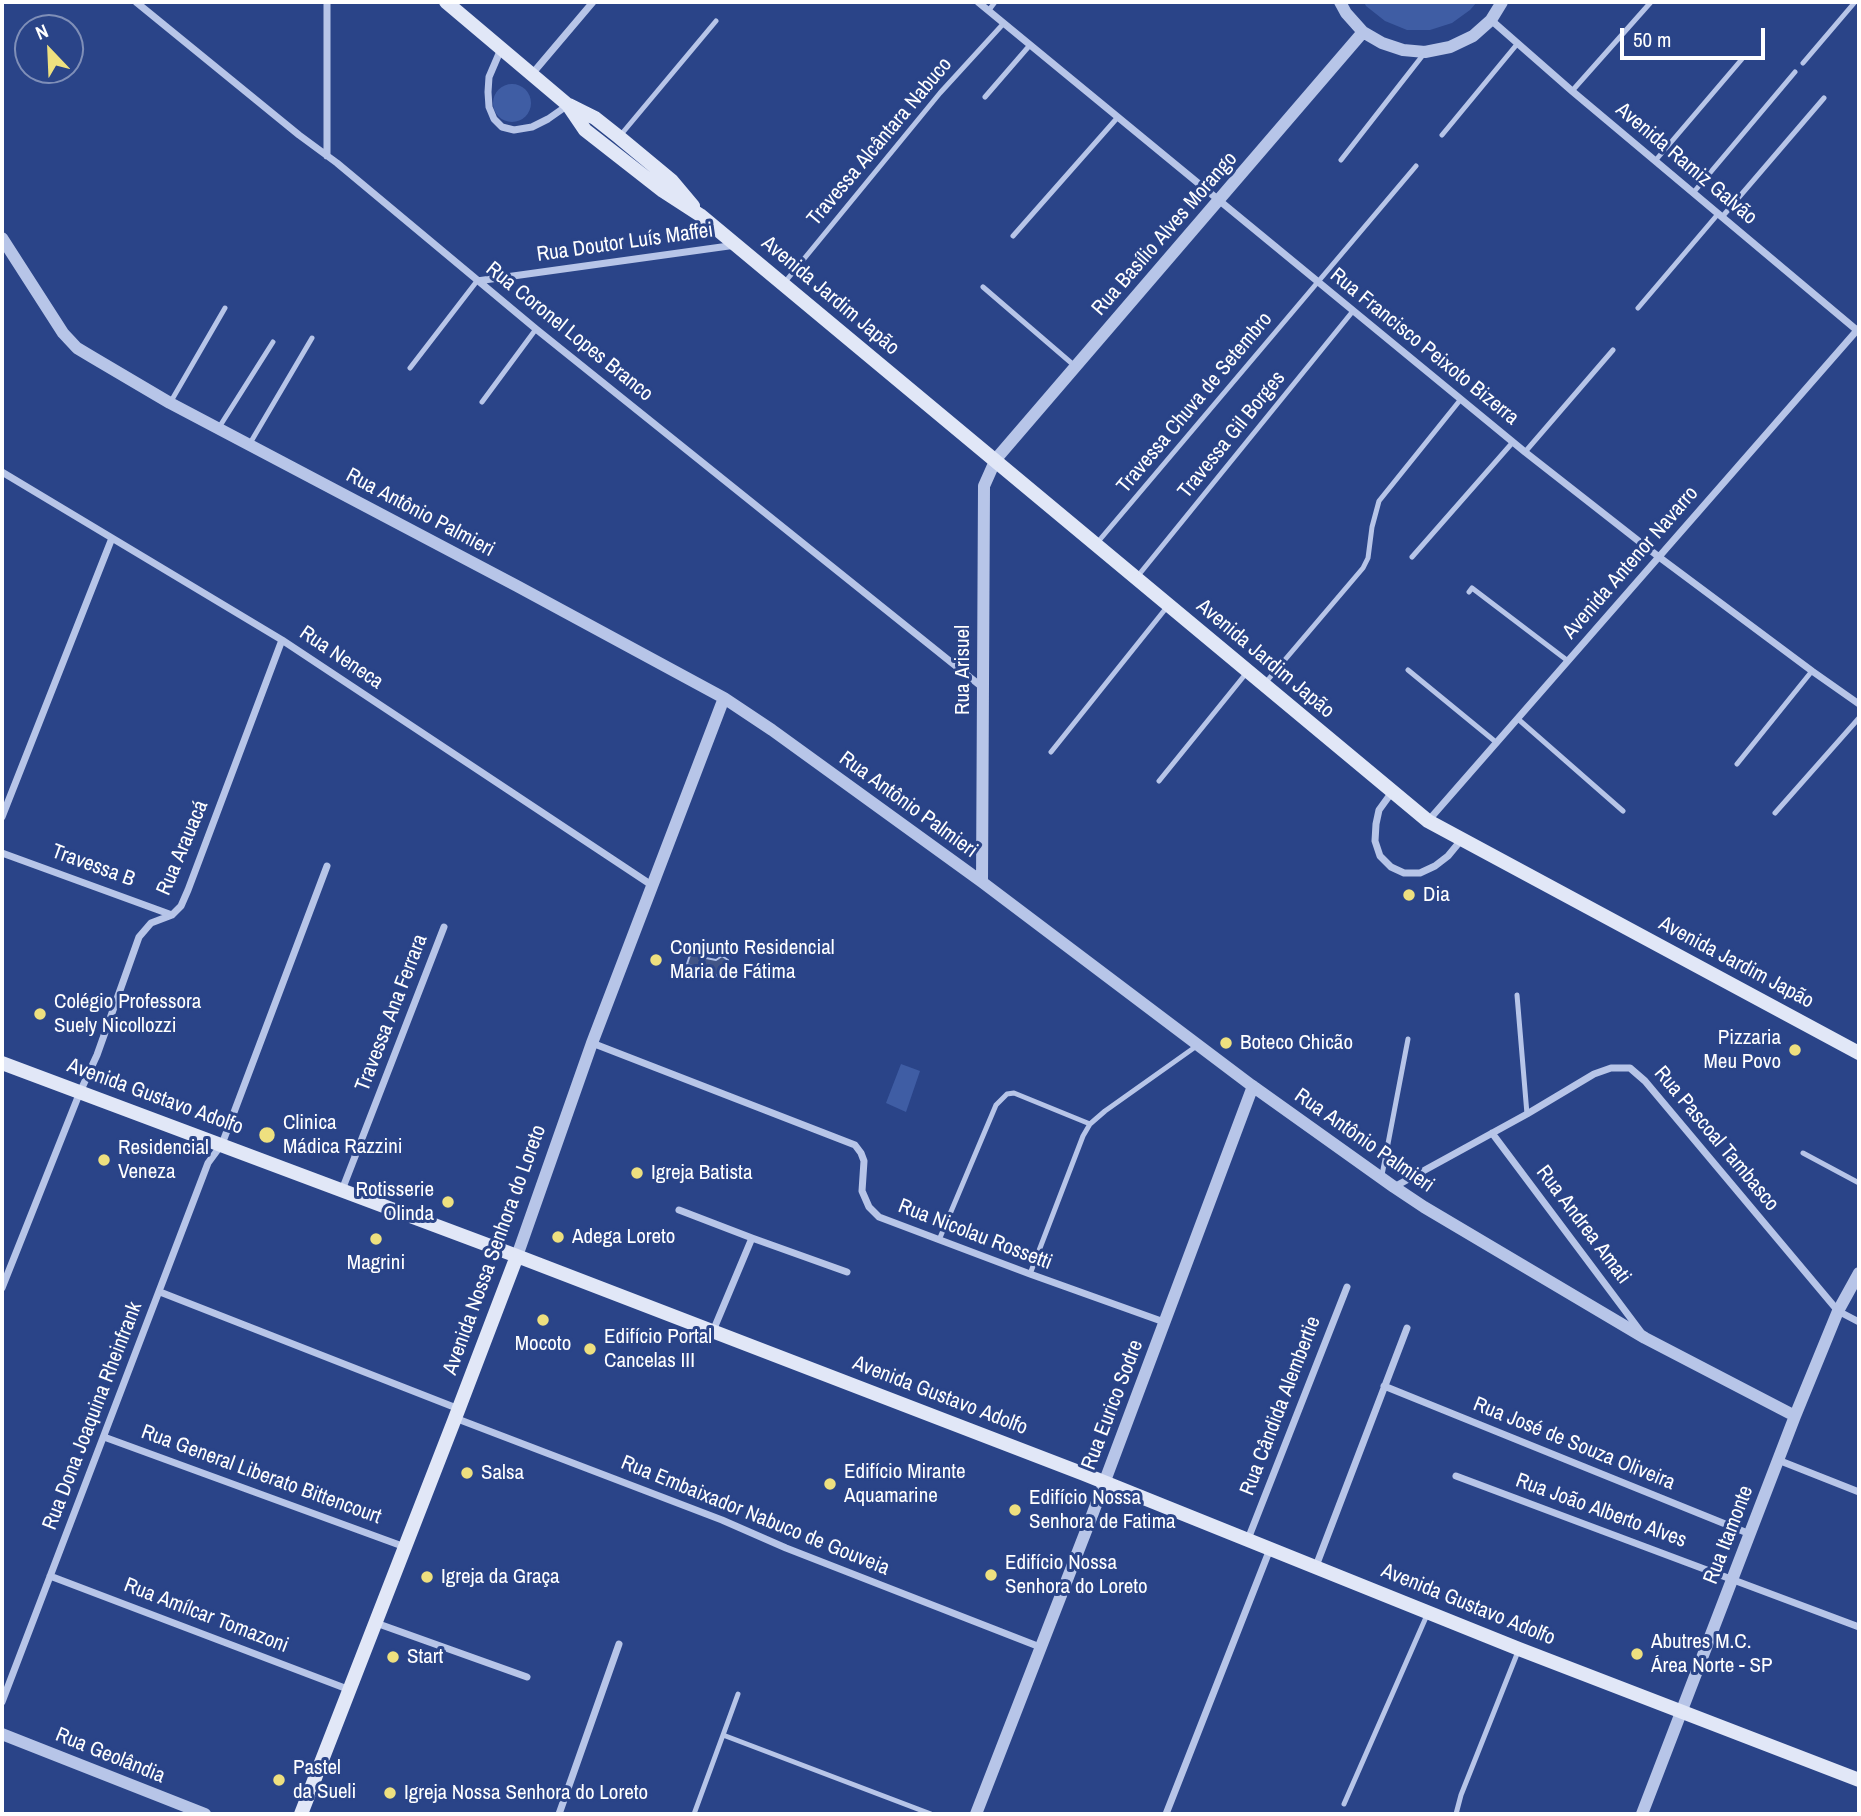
<!DOCTYPE html>
<html>
<head>
<meta charset="utf-8">
<style>
  body { margin:0 }
  #map { position:relative; width:1861px; height:1816px; overflow:hidden; background:#2a4488; font-family:"Archivo Narrow",sans-serif }
  canvas { display:block }
  .frame { position:absolute; inset:0; border:4px solid #fff; pointer-events:none }
  .north { position:absolute; left:14px; top:14px; width:70px; height:70px; box-sizing:border-box; background:#2a4488; border:2px solid #7f8fb8; border-radius:50%; rotate:337deg; font-size:19px; font-weight:700; line-height:28px; text-align:center; color:#fff }
  .north::after { content:''; display:block; margin:auto; width:24px; height:32px; background:#eee07f; clip-path:polygon(50% 0,100% 100%,50% 72%,0 100%) }
  .scale { position:absolute; left:1620px; top:28px; width:145px; height:32px; box-sizing:border-box; border:4px solid #fff; border-top:0; padding-left:9px; font-size:21px; line-height:24px; white-space:nowrap; color:#fff; -webkit-text-stroke:5px #2a4488; paint-order:stroke }
</style>
</head>
<body>
<div id="map">
<canvas width="1861" height="1816"></canvas>
<div class="frame"></div>
<div class="north">N</div>
<div class="scale">50 m</div>
</div>
<script>
const context = document.querySelector('canvas').getContext('2d');
context.lineJoin = 'round';
function paint(path, color) {
  context.fillStyle = color;
  context.fill(path, 'evenodd');
}
function poly(rows) {
  const path = new Path2D();
  for (const r of rows) {
    if (r.length === 3) {
      path.moveTo(r[0] + r[2], r[1]);
      path.arc(r[0], r[1], r[2], 0, 2 * Math.PI);
      continue;
    }
    path.moveTo(r[0], r[1]);
    for (let i = 2; i < r.length; i += 2) path.lineTo(r[i], r[i + 1]);
  }
  return path;
}
function trace(path, color, width, dash) {
  context.strokeStyle = color;
  context.lineWidth = width;
  context.lineCap = dash ? 'butt' : 'round';
  context.setLineDash(dash || []);
  context.stroke(path);
}
function label(font, color, halo, rows, align = 'center') {
  context.font = font + ' "Archivo Narrow",sans-serif';
  context.lineWidth = 6;
  context.setLineDash([]);
  context.textBaseline = 'middle';
  context.strokeStyle = halo;
  context.fillStyle = color;
  for (const [text, x, y, turn = 0] of rows) {
    context.save();
    context.translate(x, y);
    context.rotate((+turn || 0) * Math.PI / 180);
    context.textAlign = isNaN(turn) ? turn : align;
    if (halo) context.strokeText(text, 0, 0);
    context.fillText(text, 0, 0);
    context.restore();
  }
}
const green = poly([
  [1364,2,1477,2,1470,10,1452,23,1430,30,1407,30,1385,21,1366,6],
  [512,103,19],
  [901,1064,920,1071,906,1112,886,1103]
]);
const water = poly([
  [696,950,702,950,706,958,716,960,722,956,728,960,729,967,725,979,687,964,691,952,696,950]
]);
const service = poly([
  [989,10,995,2],
  [1803,63,1855,2],
  [1572,91,1651,2],
  [985,97,1030,45],
  [1442,135,1518,43],
  [619,137,716,21],
  [1341,160,1423,55],
  [1655,161,1742,59],
  [1693,193,1795,72],
  [1722,217,1824,98],
  [1013,236,1118,117],
  [785,282,940,93,1004,23],
  [983,287,1076,367],
  [1638,308,1718,214],
  [410,368,477,281],
  [482,402,536,329],
  [170,403,225,308],
  [218,429,273,342],
  [249,445,312,338],
  [1525,452,1613,350],
  [1097,543,1416,166],
  [1412,557,1513,442],
  [1137,577,1353,311],
  [1469,592,1472,588,1568,661],
  [1408,670,1497,743],
  [1266,682,1363,568,1368,558,1372,527,1379,501,1461,399],
  [1518,719,1623,811],
  [1051,752,1167,607],
  [1737,764,1812,671],
  [1159,781,1248,671],
  [1775,813,1859,718],
  [1517,995,1527,1114],
  [1803,1153,1859,1183],
  [1382,1175,1408,1039],
  [939,1240,996,1105,1007,1094,1014,1093,1090,1124],
  [1030,1274,1083,1136,1090,1124,1105,1111,1198,1045],
  [723,1735,738,1694],
  [1344,1804,1427,1615],
  [694,1814,723,1735,931,1814],
  [1456,1814,1461,1795,1519,1649]
]);
const minor = poly([
  [136,2,299,135,337,163,536,329,982,687],
  [978,2,1525,452,1659,557,1812,671,1859,704],
  [1491,20,1572,91,1859,332],
  [501,49,489,77,488,92,489,107,494,119,502,127,514,130,532,127,548,119,568,105],
  [532,74,593,2],
  [327,156,327,2],
  [477,281,736,245],
  [2,472,282,640,653,886],
  [1392,792,1379,810,1376,824,1375,841,1380,856,1391,867,1404,873,1420,873,1435,866,1448,856,1462,839],
  [2,817,112,538],
  [1428,821,1859,328],
  [2,853,172,915],
  [592,1043,855,1145,861,1153,864,1161,862,1191,869,1207,879,1217,1030,1274,1164,1322],
  [1492,1133,1641,1332],
  [1394,1187,1527,1114,1594,1074,1611,1068,1630,1068,1645,1081,1838,1311,1859,1322],
  [342,1190,444,927],
  [679,1210,752,1238,847,1272],
  [2,1288,80,1092,97,1055,139,937,151,923,172,915,181,906,188,890,282,640],
  [160,1292,459,1409],
  [713,1331,752,1238],
  [1384,1386,1750,1534],
  [455,1418,722,1520,786,1548,1040,1647],
  [104,1437,405,1547],
  [1778,1460,1859,1492],
  [1456,1476,1859,1627],
  [1248,1539,1347,1287],
  [1316,1566,1407,1328],
  [50,1576,350,1690],
  [376,1623,527,1677],
  [2,1702,208,1163,222,1144,327,866],
  [559,1814,619,1644],
  [1166,1814,1270,1549]
]);
const tertiary = poly([
  [1340,2,1346,13,1363,32,1382,43,1403,50,1425,52,1450,47,1473,36,1491,20,1502,2],
  [2,238,63,333,77,348,92,357,170,403,517,586,724,698,772,730,982,882,1251,1085,1394,1187,1424,1207,1645,1338,1795,1416],
  [982,882,984,486,996,459,1363,32],
  [517,1256,592,1043,724,698],
  [2,1734,205,1814],
  [976,1814,1091,1518,1253,1086],
  [1642,1814,1795,1416,1838,1311,1859,1273]
]);
const secondary = poly([
  [446,2,568,105,585,130,663,191,700,215,1428,821,1859,1053],
  [569,105,595,118,619,137,672,181,693,206],
  [2,1063,517,1256,1084,1474,1519,1649,1859,1780],
  [301,1814,454,1421,517,1256]
]);
const markers = [
  [1409,895,7,"#eee07f"],
  [656,960,7,"#eee07f"],
  [40,1014,7,"#eee07f"],
  [1226,1043,7,"#eee07f"],
  [1795,1050,7,"#eee07f"],
  [267,1135,9,"#eee07f"],
  [104,1160,7,"#eee07f"],
  [637,1173,7,"#eee07f"],
  [448,1202,7,"#eee07f"],
  [558,1237,7,"#eee07f"],
  [376,1239,7,"#eee07f"],
  [543,1320,7,"#eee07f"],
  [590,1349,7,"#eee07f"],
  [467,1473,7,"#eee07f"],
  [830,1484,7,"#eee07f"],
  [1015,1510,7,"#eee07f"],
  [991,1575,7,"#eee07f"],
  [427,1577,7,"#eee07f"],
  [1637,1654,7,"#eee07f"],
  [393,1657,7,"#eee07f"],
  [279,1780,7,"#eee07f"],
  [390,1793,7,"#eee07f"]
];
const streetNames = [
  ["Travessa Alcântara Nabuco",880,142,-50],
  ["Avenida Ramiz Galvão",1686,164,40],
  ["Rua Basílio Alves Morango",1165,234,-49],
  ["Rua Doutor Luís Maffei",625,243,-8],
  ["Avenida Jardim Japão",830,296,40],
  ["Rua Coronel Lopes Branco",569,332,39],
  ["Rua Francisco Peixoto Bizerra",1424,347,39],
  ["Travessa Chuva de Setembro",1195,403,-50],
  ["Travessa Gil Borges",1232,435,-51],
  ["Rua Antônio Palmieri",420,513,28],
  ["Avenida Antenor Navarro",1631,563,-49],
  ["Rua Neneca",341,658,34],
  ["Avenida Jardim Japão",1265,659,40],
  ["Rua Arisuel",963,670,-90],
  ["Rua Antônio Palmieri",908,805,36],
  ["Rua Arauacá",183,848,-67],
  ["Travessa B",93,866,20],
  ["Avenida Jardim Japão",1736,963,28],
  ["Travessa Ana Ferrara",392,1013,-69],
  ["Avenida Gustavo Adolfo",155,1097,20],
  ["Rua Pascoal Tambasco",1716,1139,50],
  ["Rua Antônio Palmieri",1364,1141,35],
  ["Rua Andrea Amati",1583,1225,53],
  ["Rua Nicolau Rossetti",975,1235,21],
  ["Avenida Nossa Senhora do Loreto",495,1250,-70],
  ["Avenida Gustavo Adolfo",940,1396,21],
  ["Rua Eurico Sodre",1113,1405,-69],
  ["Rua Cândida Alembertie",1281,1406,-69],
  ["Rua Dona Joaquina Rheinfrank",93,1416,-69],
  ["Rua José de Souza Oliveira",1574,1444,22],
  ["Rua General Liberato Bittencourt",261,1475,20],
  ["Rua João Alberto Alves",1601,1511,20],
  ["Rua Embaixador Nabuco de Gouveia",755,1516,22],
  ["Rua Itamonte",1729,1535,-69],
  ["Avenida Gustavo Adolfo",1468,1605,22],
  ["Rua Amílcar Tomazoni",206,1616,21],
  ["Rua Geolândia",110,1756,22]
];
const poiNames = [
  ["Dia",1423,895],
  ["Conjunto Residencial",670,948],
  ["Maria de Fátima",670,972],
  ["Colégio Professora",54,1002],
  ["Suely Nicollozzi",54,1026],
  ["Pizzaria",1781,1038,"right"],
  ["Meu Povo",1781,1062,"right"],
  ["Boteco Chicão",1240,1043],
  ["Clinica",283,1123],
  ["Mádica Razzini",283,1147],
  ["Residencial",118,1148],
  ["Veneza",118,1172],
  ["Igreja Batista",651,1173],
  ["Rotisserie",434,1190,"right"],
  ["Olinda",434,1214,"right"],
  ["Adega Loreto",572,1237],
  ["Magrini",376,1263,"center"],
  ["Edifício Portal",604,1337],
  ["Cancelas III",604,1361],
  ["Mocoto",543,1344,"center"],
  ["Edifício Mirante",844,1472],
  ["Aquamarine",844,1496],
  ["Salsa",481,1473],
  ["Edifício Nossa",1029,1498],
  ["Senhora de Fatima",1029,1522],
  ["Edifício Nossa",1005,1563],
  ["Senhora do Loreto",1005,1587],
  ["Igreja da Graça",441,1577],
  ["Abutres M.C.",1651,1642],
  ["Área Norte - SP",1651,1666],
  ["Start",407,1657],
  ["Pastel",293,1768],
  ["da Sueli",293,1792],
  ["Igreja Nossa Senhora do Loreto",404,1793]
];
paint(green, '#3f5da4');
paint(water, '#425586');
trace(water, '#acbee8', 2);
trace(service, '#b7c5e8', 5);
trace(minor, '#b7c5e8', 7);
trace(tertiary, '#b7c5e8', 12);
trace(secondary, '#e1e7f7', 14);
for (const [x, y, r, color] of markers) {
  const dot = new Path2D();
  dot.arc(x, y, r, 0, 2 * Math.PI);
  context.fillStyle = color;
  context.fill(dot);
  trace(dot, '#2a4488', 2.5);
}
label('21px', '#fff', '#2a4488', streetNames);
label('21px', '#fff', '#2a4488', poiNames, 'left');
</script>
</body>
</html>
